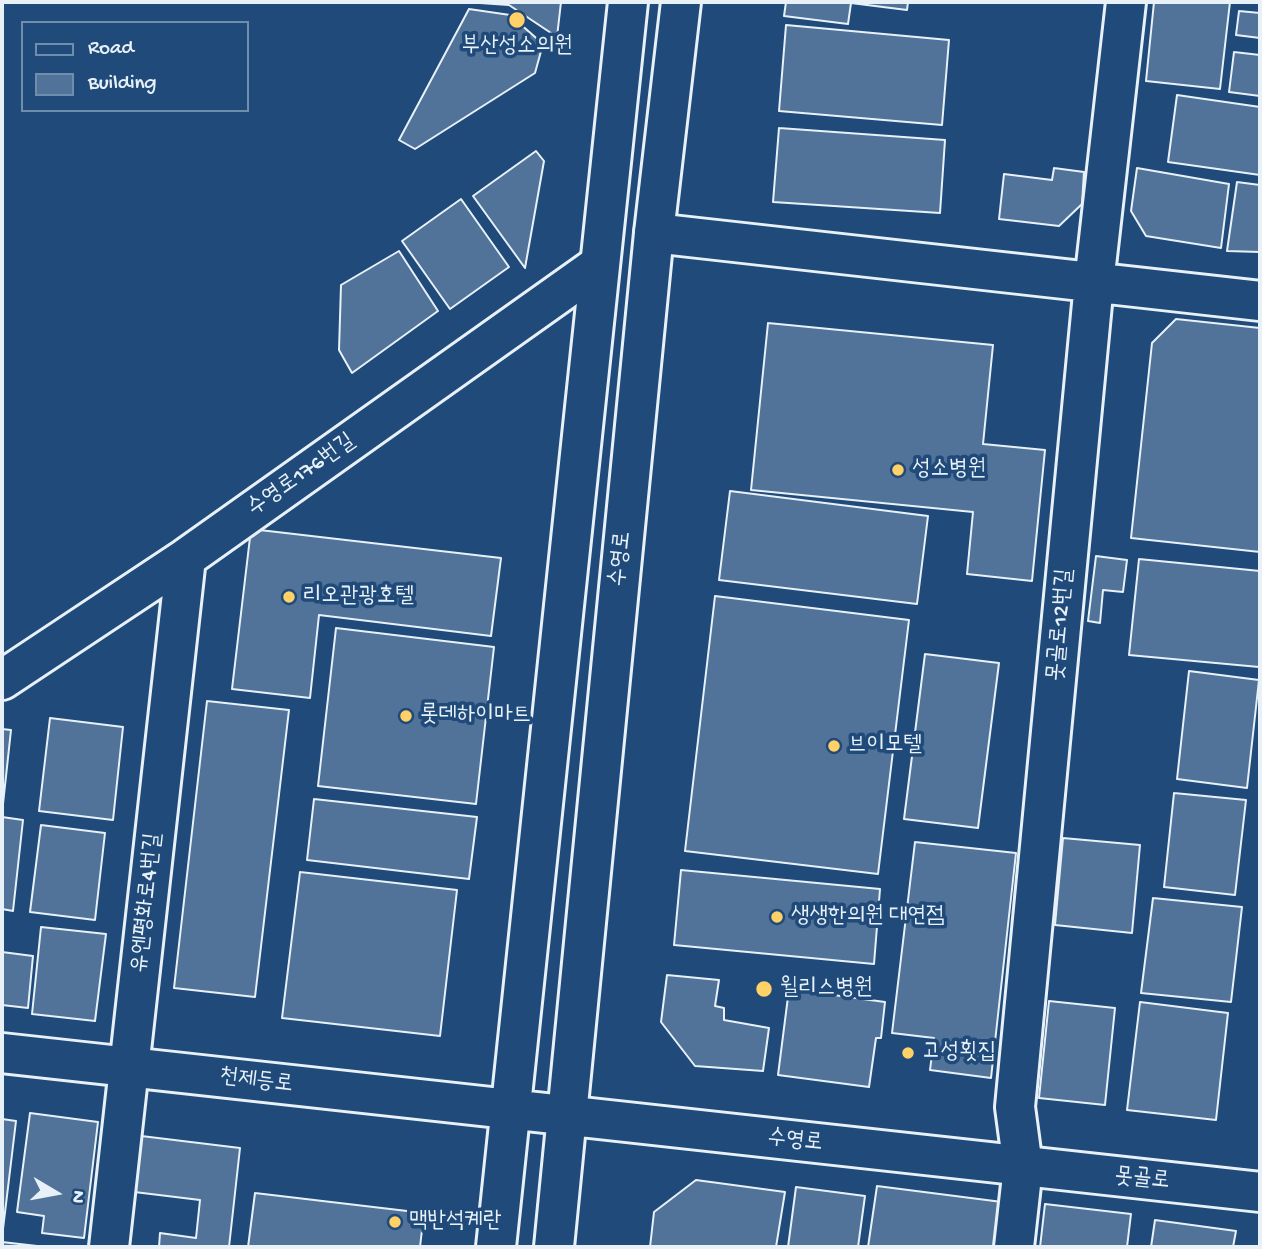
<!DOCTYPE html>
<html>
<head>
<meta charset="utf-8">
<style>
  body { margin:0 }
  #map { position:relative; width:1262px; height:1249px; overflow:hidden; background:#1f4a7a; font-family:"Gochi Hand",sans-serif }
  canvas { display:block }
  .frame { position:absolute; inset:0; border:4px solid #e8f1f8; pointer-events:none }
  .legend { position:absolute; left:21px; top:21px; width:228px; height:91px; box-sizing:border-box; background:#1f4a7a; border:2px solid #6f8dac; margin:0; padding:9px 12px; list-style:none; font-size:21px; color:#e8f1f8 }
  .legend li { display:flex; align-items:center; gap:14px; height:35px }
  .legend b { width:35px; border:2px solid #6f8dac }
  .north { position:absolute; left:21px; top:1158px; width:70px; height:70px; -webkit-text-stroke:5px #1f4a7a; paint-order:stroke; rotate:100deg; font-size:19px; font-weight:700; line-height:28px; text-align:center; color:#e8f1f8 }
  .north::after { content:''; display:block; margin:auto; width:24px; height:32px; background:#e8f1f8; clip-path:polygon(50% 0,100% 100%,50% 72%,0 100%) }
</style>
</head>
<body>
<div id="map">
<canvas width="1262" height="1249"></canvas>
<div class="frame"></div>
<ul class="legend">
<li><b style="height:9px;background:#1f4a7a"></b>Road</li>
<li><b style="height:19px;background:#517399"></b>Building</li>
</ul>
<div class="north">N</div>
</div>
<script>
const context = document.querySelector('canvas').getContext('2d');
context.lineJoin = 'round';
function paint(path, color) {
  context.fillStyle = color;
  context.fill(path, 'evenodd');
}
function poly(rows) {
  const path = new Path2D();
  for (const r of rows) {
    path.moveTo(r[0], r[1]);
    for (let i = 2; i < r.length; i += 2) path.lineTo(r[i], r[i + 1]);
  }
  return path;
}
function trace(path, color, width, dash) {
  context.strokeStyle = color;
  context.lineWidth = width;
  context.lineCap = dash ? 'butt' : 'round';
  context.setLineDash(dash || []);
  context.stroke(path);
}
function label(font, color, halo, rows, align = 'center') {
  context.font = font + ' "Gochi Hand","Poor Story",sans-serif';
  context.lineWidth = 7;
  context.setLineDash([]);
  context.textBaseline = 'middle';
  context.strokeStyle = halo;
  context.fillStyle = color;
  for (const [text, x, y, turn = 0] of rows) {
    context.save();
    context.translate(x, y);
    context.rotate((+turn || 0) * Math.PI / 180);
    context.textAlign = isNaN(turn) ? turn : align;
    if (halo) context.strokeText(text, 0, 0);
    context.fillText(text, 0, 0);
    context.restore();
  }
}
const building = poly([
  [465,2,561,2,557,37,509,5,465,2],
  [786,2,908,2,907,10,851,3,848,24,784,16,786,2],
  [1154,2,1230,2,1220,89,1146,81,1154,2],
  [469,9,510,15,543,44,535,73,415,149,399,140,469,9],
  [1239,11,1260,13,1260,38,1236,35,1239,11],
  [786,25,949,40,942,125,779,111,786,25],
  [1234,52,1260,55,1260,96,1229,92,1234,52],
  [1177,95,1260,107,1260,175,1168,162,1177,95],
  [779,128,945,140,940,213,773,202,779,128],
  [536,151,544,161,525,268,473,196,536,151],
  [1054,168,1084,172,1082,204,1059,226,999,219,1004,174,1052,180,1054,168],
  [1137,168,1229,184,1221,248,1146,236,1131,211,1137,168],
  [1237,182,1260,185,1260,252,1227,251,1237,182],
  [461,199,509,267,450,309,402,241,461,199],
  [399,251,438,311,352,373,339,350,341,285,399,251],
  [1176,319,1260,328,1260,552,1131,538,1152,343,1176,319],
  [768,323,993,345,983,444,1045,450,1032,581,967,574,973,512,751,490,768,323],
  [730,491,928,516,917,604,719,580,730,491],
  [251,529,501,558,491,636,319,615,310,698,232,689,251,529],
  [1096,556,1127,560,1123,592,1103,590,1100,623,1088,621,1096,556],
  [1139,559,1260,571,1259,667,1129,655,1139,559],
  [715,596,909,620,878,874,685,851,715,596],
  [336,628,494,647,476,804,318,786,336,628],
  [925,654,999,663,978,828,904,819,925,654],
  [1189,671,1259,680,1247,788,1177,779,1189,671],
  [207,701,289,710,255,997,174,988,207,701],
  [50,718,123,727,113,820,39,811,50,718],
  [2,729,11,730,3,804,2,804,2,729],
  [1174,793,1246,800,1235,895,1164,887,1174,793],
  [314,799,477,817,469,879,307,860,314,799],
  [2,817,23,820,13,911,2,909,2,817],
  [41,825,105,833,95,920,30,912,41,825],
  [1063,838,1140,845,1132,933,1055,925,1063,838],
  [915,842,1016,853,991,1078,930,1070,934,1038,892,1033,915,842],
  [681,870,880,889,874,964,674,945,681,870],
  [300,872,457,890,440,1036,282,1018,300,872],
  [1153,898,1242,907,1231,1002,1141,993,1153,898],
  [41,927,106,934,95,1021,32,1014,41,927],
  [2,952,33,956,28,1008,2,1005,2,952],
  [667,975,719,980,715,1006,724,1008,724,1020,769,1028,763,1071,695,1066,661,1022,667,975],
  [789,989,885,1002,881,1038,876,1038,869,1087,778,1075,789,989],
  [1049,1001,1115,1008,1105,1105,1039,1098,1049,1001],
  [1140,1002,1228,1013,1216,1120,1127,1110,1140,1002],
  [30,1113,98,1122,84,1238,42,1233,44,1216,17,1212,30,1113],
  [2,1119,16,1121,3,1229,2,1228,2,1119],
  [125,1134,240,1148,229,1247,159,1247,160,1233,196,1238,200,1200,118,1190,125,1134],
  [696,1180,785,1192,776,1247,650,1247,654,1212,696,1180],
  [877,1186,1002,1202,995,1247,868,1247,877,1186],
  [796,1187,865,1196,858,1247,788,1247,796,1187],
  [255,1193,424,1213,420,1247,248,1247,255,1193],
  [1045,1204,1131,1214,1127,1247,1040,1247,1045,1204],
  [1155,1220,1236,1231,1233,1247,1151,1247,1155,1220],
  [2,1242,46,1247,2,1247,2,1242]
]);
const street = poly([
  [654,233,1260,301],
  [2,680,186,558,599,265],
  [109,1247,186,558],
  [1014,1247,1023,1167,1015,1107,1094,283,1126,2]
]);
const secondary = poly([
  [2,1053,1260,1192],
  [496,1247,628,2],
  [554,1247,654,233,681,2]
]);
const markers = [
  [517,20,9,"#ffd166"],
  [898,470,7,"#ffd166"],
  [289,597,7,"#ffd166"],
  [406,716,7,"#ffd166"],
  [834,746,7,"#ffd166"],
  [777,917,7,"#ffd166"],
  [764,989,9,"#ffd166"],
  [908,1053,7,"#ffd166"],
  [395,1222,7,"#ffd166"]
];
const poiNames = [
  ["부산성소의원",517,47,"center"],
  ["성소병원",912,470],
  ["리오관광호텔",303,597],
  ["롯데하이마트",420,716],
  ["브이모텔",848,746],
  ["생생한의원 대연점",791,917],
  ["윌리스병원",780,989],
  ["고성횟집",922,1053],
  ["맥반석켸란",409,1222]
];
const streetNames = [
  ["수영로176번길",302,476,-35],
  ["수영로",622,559,-84],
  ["못골로12번길",1062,625,-85],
  ["유엔평화로4번길",148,903,-84],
  ["천제등로",256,1082,7],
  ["수영로",795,1142,6],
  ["못골로",1142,1180,6]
];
paint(building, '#517399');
trace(building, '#e8f1f8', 2);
trace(street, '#e8f1f8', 44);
trace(secondary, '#e8f1f8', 44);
trace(street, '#1f4a7a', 38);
trace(secondary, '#1f4a7a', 38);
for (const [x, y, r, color] of markers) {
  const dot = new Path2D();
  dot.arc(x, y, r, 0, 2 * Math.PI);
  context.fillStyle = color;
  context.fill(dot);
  trace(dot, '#1f4a7a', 2.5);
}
label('23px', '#e8f1f8', '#1f4a7a', poiNames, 'left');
label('23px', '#e8f1f8', '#1f4a7a', streetNames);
</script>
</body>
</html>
